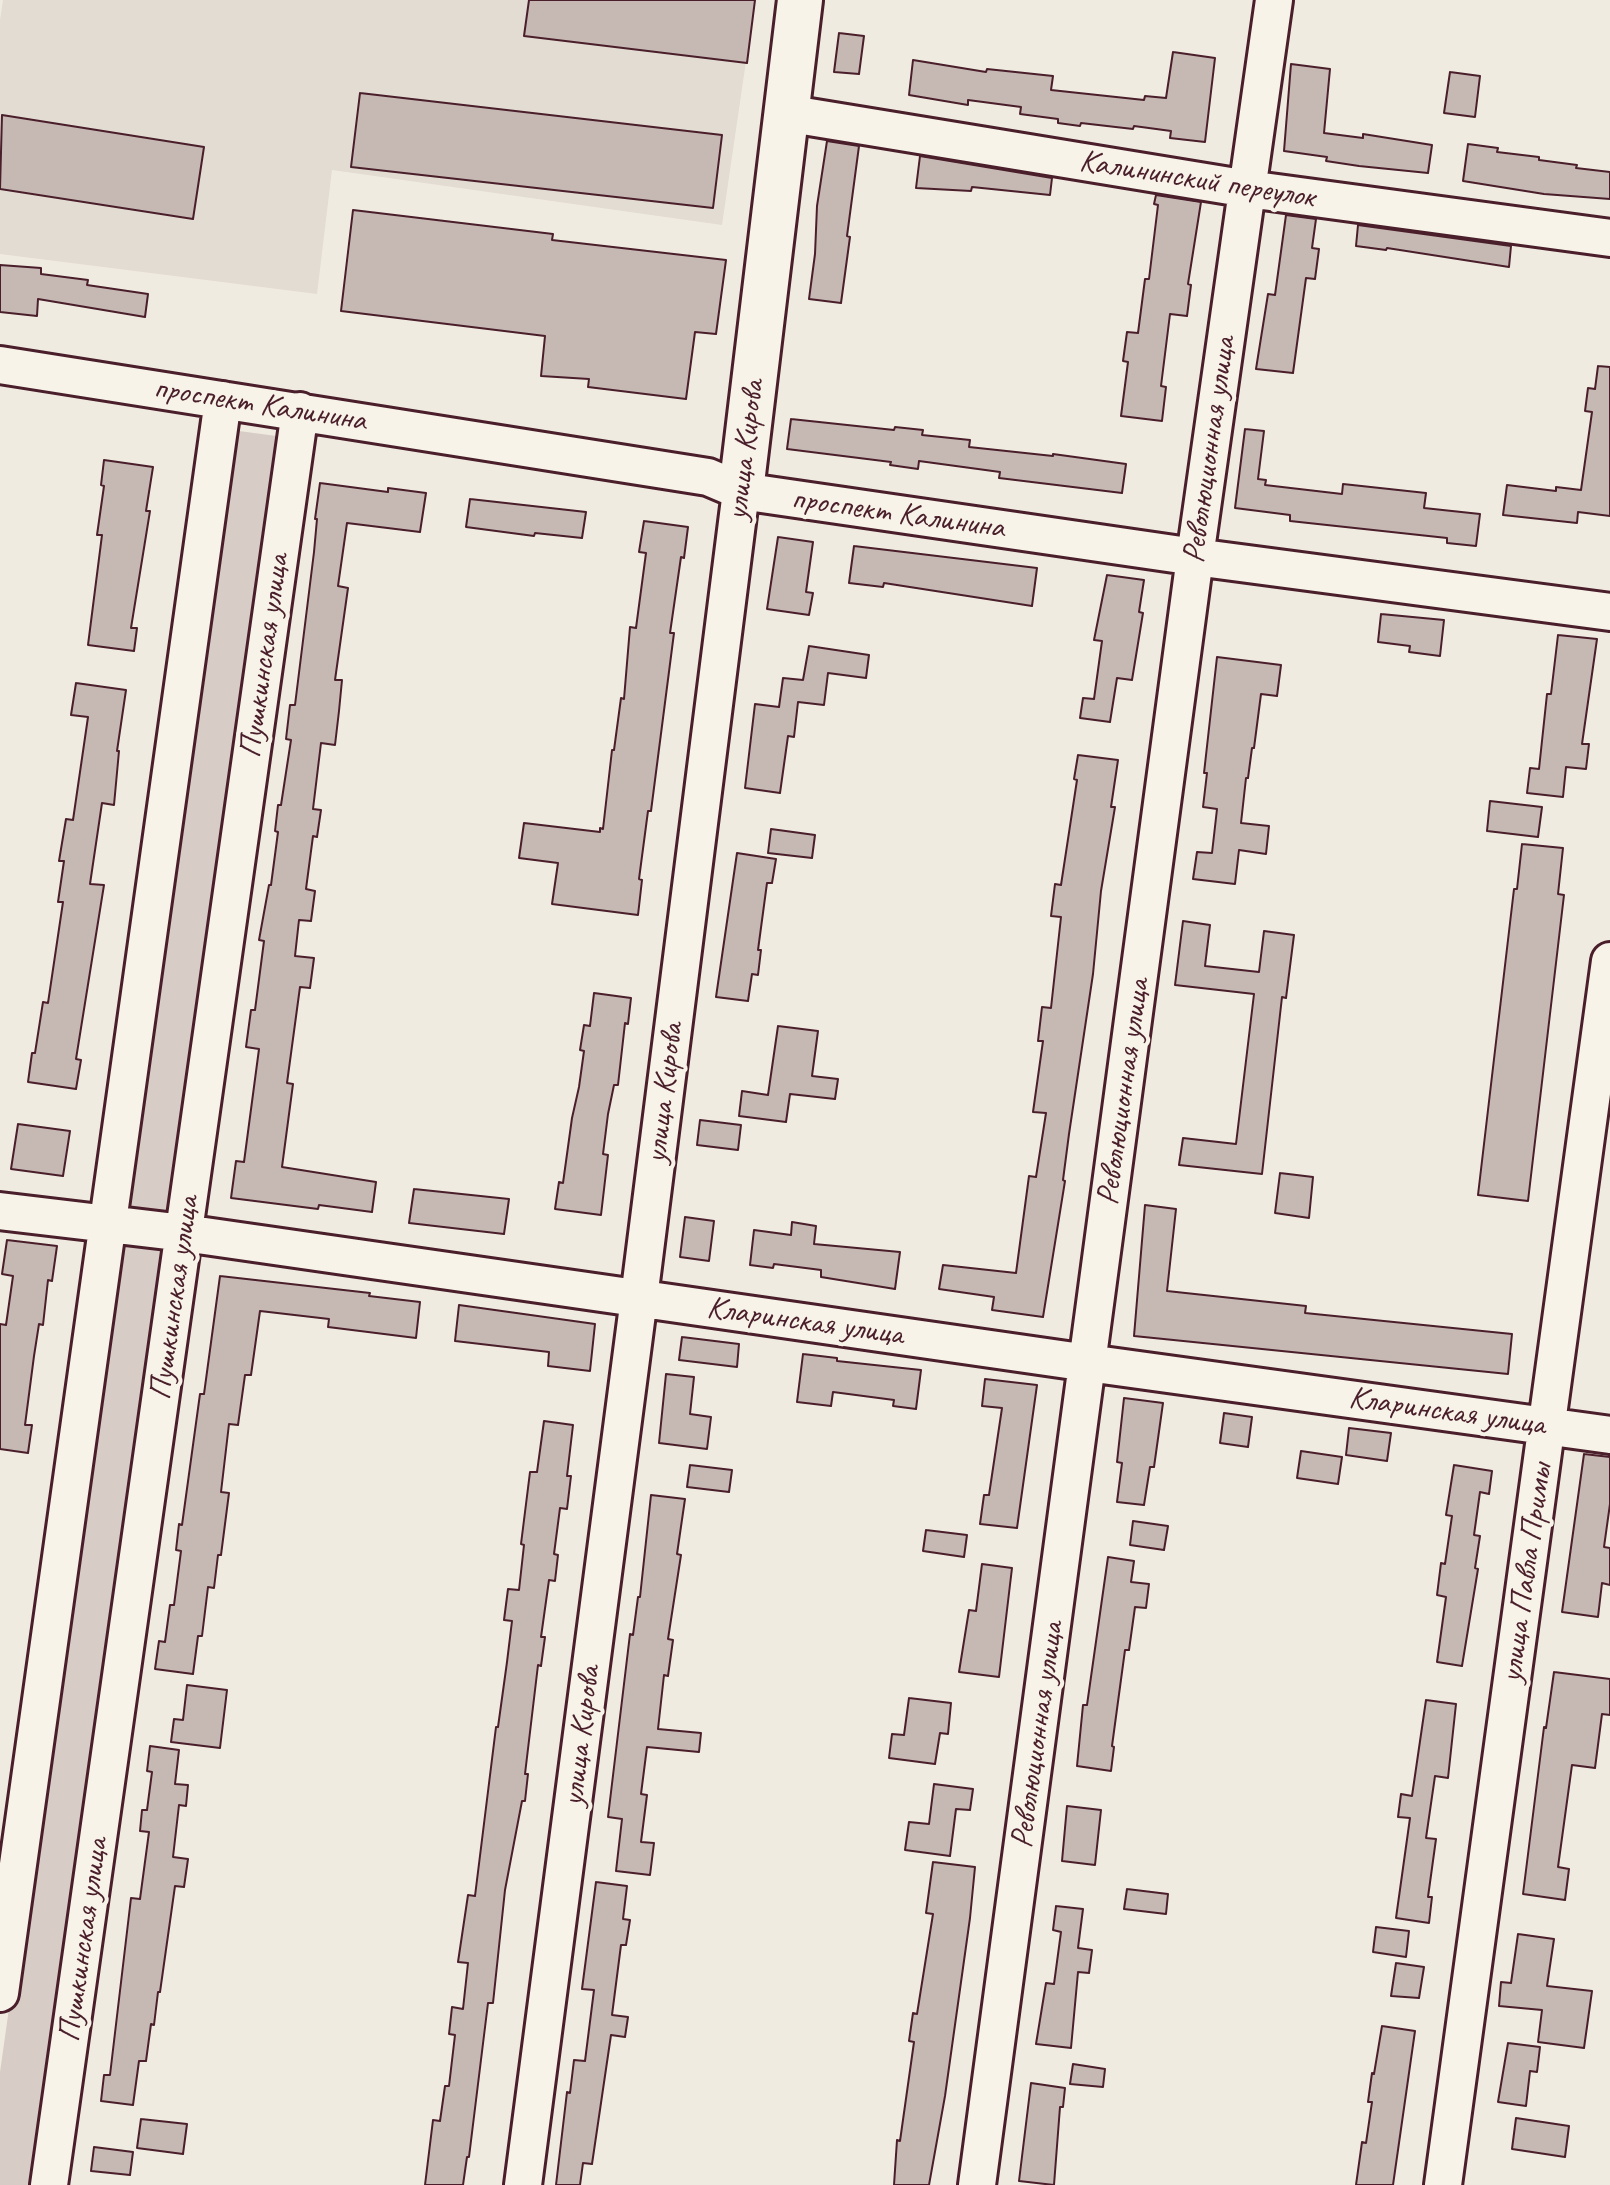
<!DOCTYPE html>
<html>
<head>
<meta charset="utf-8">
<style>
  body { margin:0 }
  canvas { display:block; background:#f0ebe0 }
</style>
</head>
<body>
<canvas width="1610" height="2185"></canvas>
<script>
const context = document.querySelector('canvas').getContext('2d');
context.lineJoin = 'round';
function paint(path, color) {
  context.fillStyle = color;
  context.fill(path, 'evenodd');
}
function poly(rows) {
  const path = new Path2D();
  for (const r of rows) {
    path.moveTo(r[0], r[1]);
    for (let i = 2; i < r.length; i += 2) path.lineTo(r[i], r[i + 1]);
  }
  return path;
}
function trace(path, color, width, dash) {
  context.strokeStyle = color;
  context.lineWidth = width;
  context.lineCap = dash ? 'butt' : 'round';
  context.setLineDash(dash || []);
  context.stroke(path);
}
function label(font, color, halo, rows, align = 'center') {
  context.font = font + ' Caveat,sans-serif';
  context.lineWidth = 8;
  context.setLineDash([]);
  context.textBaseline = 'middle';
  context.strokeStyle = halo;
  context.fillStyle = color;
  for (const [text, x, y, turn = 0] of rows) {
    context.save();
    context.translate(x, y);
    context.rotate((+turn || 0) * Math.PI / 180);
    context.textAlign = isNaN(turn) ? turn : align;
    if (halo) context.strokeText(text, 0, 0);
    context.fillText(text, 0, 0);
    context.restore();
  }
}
const built = poly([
  [3,0,755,0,722,225,332,170,317,294,0,254,0,20]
]);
const green = poly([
  [239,431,284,437,167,1213,122,1206],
  [118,1238,169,1242,34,2185,0,2185,0,2072]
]);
const building = poly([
  [529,0,755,0,747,63,524,36,529,0],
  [839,33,864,36,859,74,834,72,839,33],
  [1173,52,1215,58,1205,142,1170,138,1171,131,1134,126,1133,129,1081,123,1080,126,1058,123,1058,119,1020,114,1021,107,968,100,968,105,909,95,913,60,986,72,987,69,1053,76,1051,90,1144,100,1145,96,1166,98,1173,52],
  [1291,64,1330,69,1324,133,1363,138,1363,134,1432,145,1428,173,1359,166,1326,161,1327,157,1284,151,1291,64],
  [1450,72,1480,76,1475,117,1444,113,1450,72],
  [360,93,722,135,713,208,351,167,360,93],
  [2,115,204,147,193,219,0,189,2,115],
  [827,141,859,146,847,236,850,237,841,303,809,299,815,254,817,206,827,141],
  [1468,144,1498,148,1497,152,1539,157,1539,160,1577,165,1576,168,1610,172,1610,199,1544,194,1463,181,1468,144],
  [920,156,1052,178,1050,195,972,187,971,191,916,188,920,156],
  [1156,195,1201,202,1188,284,1191,285,1187,316,1170,314,1161,386,1166,387,1162,421,1121,416,1128,362,1123,361,1127,332,1138,333,1145,279,1149,279,1158,205,1154,204,1156,195],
  [353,210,553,234,552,240,726,260,716,334,695,332,686,399,588,387,589,379,541,376,545,336,341,311,353,210],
  [1286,215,1316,219,1312,248,1319,249,1315,279,1306,278,1293,373,1256,369,1268,294,1275,295,1286,215],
  [1358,225,1511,246,1509,267,1387,248,1386,250,1356,246,1358,225],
  [0,265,41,268,41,274,88,280,87,285,148,294,145,317,38,299,37,316,0,312,0,265],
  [1598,366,1610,367,1610,516,1578,512,1577,523,1503,515,1507,485,1556,491,1556,487,1581,490,1592,412,1585,411,1588,388,1595,389,1598,366],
  [791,419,894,430,895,427,923,430,922,435,970,440,969,447,1053,456,1053,454,1126,464,1122,493,999,478,1000,472,919,461,918,469,890,465,891,462,787,449,791,419],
  [1245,429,1264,431,1258,479,1266,480,1265,485,1342,494,1343,484,1426,493,1424,508,1480,514,1476,546,1447,543,1447,538,1290,521,1290,515,1235,508,1245,429],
  [104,460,153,467,146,511,150,511,131,628,137,628,134,651,88,645,102,535,97,535,104,486,101,485,104,460],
  [320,483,388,492,388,488,426,493,420,532,347,523,338,586,348,588,335,680,342,680,339,711,335,745,321,743,313,809,321,810,317,837,313,836,306,889,315,891,311,921,299,920,295,956,314,958,310,988,300,987,287,1083,293,1084,282,1167,376,1182,372,1212,319,1205,318,1209,231,1198,236,1161,244,1162,259,1049,246,1047,251,1010,255,1010,264,941,259,940,269,885,271,885,278,832,275,831,278,805,281,805,291,740,286,739,290,705,295,705,314,552,317,519,315,519,320,483],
  [470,499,586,512,582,538,535,533,534,536,466,527,470,499],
  [644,521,688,527,684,558,681,557,670,633,674,633,651,811,648,811,639,879,642,880,638,915,552,904,558,863,519,858,524,823,600,832,600,828,603,829,612,750,614,750,621,698,624,699,630,627,636,628,646,553,639,552,644,521],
  [778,537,813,542,806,592,813,593,809,615,767,609,778,537],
  [854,546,1037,568,1032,606,884,583,883,587,849,583,854,546],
  [1107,575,1144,580,1139,612,1143,613,1132,680,1117,678,1110,722,1080,718,1083,698,1094,699,1102,641,1094,640,1107,575],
  [1381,614,1444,620,1440,656,1409,652,1410,646,1378,642,1381,614],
  [1558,635,1597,639,1582,744,1589,744,1586,769,1566,767,1563,797,1527,793,1530,768,1539,769,1547,694,1551,694,1558,635],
  [809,646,869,655,866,678,828,673,824,705,798,702,794,737,788,736,780,793,745,788,755,704,779,707,783,678,803,680,809,646],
  [1217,657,1281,665,1277,696,1261,694,1254,748,1252,748,1248,778,1246,778,1241,823,1269,826,1266,854,1239,850,1235,884,1193,879,1197,852,1212,853,1217,809,1203,807,1207,773,1204,773,1217,657],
  [76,683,126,690,117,751,119,751,114,805,102,803,90,884,104,885,76,1059,81,1060,76,1089,28,1082,32,1053,35,1053,43,1002,48,1003,63,902,58,902,64,861,59,861,66,819,73,820,88,717,71,715,76,683],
  [1078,755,1118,760,1111,807,1115,807,1101,891,1093,974,1069,1134,1063,1180,1065,1181,1043,1317,992,1310,994,1297,939,1289,943,1265,1016,1273,1029,1176,1036,1177,1046,1113,1033,1112,1043,1041,1038,1041,1042,1007,1051,1008,1061,917,1051,916,1055,884,1061,885,1077,780,1074,779,1078,755],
  [1490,801,1542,807,1538,837,1487,831,1490,801],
  [771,829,815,835,812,858,768,853,771,829],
  [1522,844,1563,848,1558,894,1564,895,1528,1201,1478,1195,1514,889,1517,889,1522,844],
  [737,853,776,859,772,883,767,883,758,950,761,950,758,975,752,974,748,1001,716,997,737,853],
  [1183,921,1210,925,1205,966,1259,972,1264,931,1294,935,1286,998,1282,997,1262,1174,1179,1165,1183,1138,1236,1144,1254,994,1175,985,1183,921],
  [594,993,631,998,628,1024,625,1023,618,1085,614,1085,608,1114,603,1154,608,1155,601,1215,555,1209,559,1182,563,1183,572,1118,579,1087,584,1051,580,1050,584,1025,590,1026,594,993],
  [778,1026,818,1031,812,1076,838,1079,835,1099,790,1094,786,1122,739,1116,742,1091,768,1095,778,1026],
  [700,1120,741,1125,738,1150,697,1145,700,1120],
  [18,1124,70,1131,63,1176,11,1169,18,1124],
  [1280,1173,1313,1177,1309,1218,1275,1213,1280,1173],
  [414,1189,509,1199,504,1234,409,1223,414,1189],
  [1145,1205,1176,1209,1167,1291,1306,1306,1305,1313,1512,1334,1508,1374,1134,1336,1145,1205],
  [685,1217,714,1221,709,1261,680,1257,685,1217],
  [792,1222,816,1226,814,1244,900,1252,895,1289,821,1277,821,1270,774,1264,773,1268,750,1265,754,1230,791,1235,792,1222],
  [7,1240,57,1246,52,1281,48,1280,43,1325,39,1324,34,1356,25,1425,32,1425,28,1453,0,1449,0,1324,6,1325,13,1276,2,1274,7,1240],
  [220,1276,370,1293,369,1296,420,1302,416,1338,328,1327,329,1319,260,1311,251,1375,245,1375,238,1425,229,1424,221,1492,229,1493,221,1555,218,1555,214,1588,208,1587,202,1636,198,1636,193,1674,155,1669,159,1641,165,1642,170,1605,174,1605,181,1551,176,1550,179,1524,182,1525,200,1394,204,1394,220,1276],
  [459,1305,595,1324,590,1371,548,1366,549,1352,455,1341,459,1305],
  [682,1337,739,1344,737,1367,679,1360,682,1337],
  [803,1354,837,1358,837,1361,921,1370,916,1409,893,1406,894,1400,833,1392,831,1406,797,1402,803,1354],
  [666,1374,694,1377,690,1414,711,1417,707,1449,659,1443,666,1374],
  [985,1379,1037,1385,1017,1528,980,1524,984,1495,989,1495,1002,1408,982,1406,985,1379],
  [1124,1398,1163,1403,1154,1467,1150,1467,1144,1505,1117,1502,1122,1463,1117,1462,1124,1398],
  [1224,1413,1252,1417,1248,1447,1220,1443,1224,1413],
  [544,1421,573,1425,567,1476,571,1476,567,1509,560,1508,554,1554,558,1555,555,1581,549,1580,541,1637,545,1637,541,1666,538,1665,525,1774,528,1774,525,1801,522,1801,505,1890,493,2003,488,2003,469,2157,467,2157,463,2185,425,2185,433,2120,440,2121,445,2086,449,2086,455,2035,449,2034,452,2007,463,2009,468,1963,458,1962,468,1895,475,1896,496,1727,498,1727,507,1662,512,1621,504,1620,508,1589,519,1590,524,1545,521,1544,530,1472,537,1472,544,1421],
  [1349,1428,1391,1433,1387,1461,1346,1455,1349,1428],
  [1301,1451,1342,1457,1338,1484,1297,1478,1301,1451],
  [1584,1454,1610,1457,1610,1504,1604,1547,1610,1548,1610,1585,1602,1583,1598,1617,1562,1612,1584,1454],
  [690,1465,732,1470,729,1492,687,1487,690,1465],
  [1454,1465,1492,1471,1489,1494,1480,1492,1474,1535,1480,1536,1475,1568,1478,1569,1462,1666,1437,1662,1446,1597,1437,1595,1441,1563,1445,1564,1452,1516,1446,1515,1454,1465],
  [651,1495,685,1499,677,1554,681,1555,668,1639,673,1640,668,1676,664,1675,658,1729,701,1733,699,1752,647,1747,641,1794,647,1795,641,1842,654,1843,650,1875,616,1871,622,1819,608,1817,630,1634,633,1635,638,1597,640,1597,651,1495],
  [1133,1521,1168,1526,1164,1550,1130,1545,1133,1521],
  [926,1530,967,1535,964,1557,923,1551,926,1530],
  [1108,1557,1134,1561,1131,1582,1149,1584,1146,1608,1135,1607,1129,1650,1125,1650,1112,1746,1114,1747,1111,1771,1077,1766,1083,1705,1087,1705,1108,1557],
  [982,1564,1012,1568,999,1677,959,1672,969,1610,976,1611,982,1564],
  [1554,1672,1610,1679,1610,1715,1602,1714,1595,1768,1572,1765,1558,1867,1569,1869,1565,1900,1523,1894,1544,1727,1546,1728,1554,1672],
  [187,1685,227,1690,220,1748,171,1742,174,1719,183,1720,187,1685],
  [909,1698,951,1703,948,1734,940,1733,935,1764,889,1758,892,1734,904,1735,909,1698],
  [1426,1700,1456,1704,1448,1778,1435,1776,1426,1838,1436,1839,1428,1897,1432,1897,1429,1923,1396,1918,1410,1818,1398,1817,1401,1794,1412,1796,1426,1700],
  [150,1746,179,1750,175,1784,188,1785,186,1806,179,1805,173,1857,188,1859,184,1887,175,1886,160,1992,158,1992,154,2025,151,2024,146,2061,139,2061,133,2105,101,2101,104,2075,110,2075,131,1898,140,1899,149,1832,140,1831,142,1810,147,1810,152,1772,147,1771,150,1746],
  [934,1784,973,1789,970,1810,956,1809,950,1856,905,1850,909,1822,929,1824,934,1784],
  [1067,1806,1101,1810,1095,1865,1062,1861,1067,1806],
  [933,1862,975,1867,970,1918,945,2096,929,2185,894,2185,897,2140,900,2141,914,2042,909,2041,913,2013,917,2014,933,1914,926,1913,933,1862],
  [596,1882,627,1886,623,1919,630,1920,626,1945,621,1945,612,2015,628,2017,625,2037,611,2035,592,2164,583,2163,580,2185,556,2185,567,2092,570,2093,574,2060,585,2061,594,1990,582,1989,596,1882],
  [1127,1889,1168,1894,1166,1914,1124,1909,1127,1889],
  [1056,1906,1083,1909,1078,1948,1092,1950,1089,1973,1078,1972,1071,2048,1036,2044,1046,1983,1054,1984,1061,1932,1053,1930,1056,1906],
  [1376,1927,1409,1931,1406,1957,1373,1952,1376,1927],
  [1518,1934,1554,1939,1547,1986,1592,1991,1584,2048,1538,2042,1542,2010,1499,2006,1501,1982,1511,1983,1518,1934],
  [1396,1963,1424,1967,1419,1998,1391,1996,1396,1963],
  [1382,2026,1415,2031,1393,2185,1356,2185,1362,2142,1366,2143,1372,2102,1368,2102,1372,2073,1374,2074,1382,2026],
  [1508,2043,1540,2047,1537,2072,1530,2071,1526,2106,1498,2102,1508,2043],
  [1073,2064,1105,2069,1103,2087,1070,2084,1073,2064],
  [1031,2083,1065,2088,1063,2107,1060,2107,1054,2185,1019,2181,1031,2083],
  [1516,2118,1569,2126,1565,2157,1512,2149,1516,2118],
  [141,2119,187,2124,183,2154,137,2148,141,2119],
  [94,2147,133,2152,130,2175,91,2171,94,2147]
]);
const minor = poly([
  [785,113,1248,189,1610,238],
  [0,365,708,477,741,491,1195,557,1610,612],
  [0,1211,184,1233,1088,1363,1610,1435],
  [0,1993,223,400],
  [49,2185,300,411],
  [523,2185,639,1298,741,491],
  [977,2185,1195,557,1274,0],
  [1443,2185,1610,961]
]);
const major = poly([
  [741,491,800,0]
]);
const streetNames = [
  ["Калининский переулок",1197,180,9],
  ["проспект Калинина",260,405,9],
  ["улица Кирова",746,450,-83],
  ["Революционная улица",1210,450,-82],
  ["проспект Калинина",898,514,8],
  ["Пушкинская улица",265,656,-82],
  ["Революционная улица",1124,1092,-82],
  ["улица Кирова",665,1093,-83],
  ["Пушкинская улица",175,1298,-82],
  ["Кларинская улица",805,1322,8],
  ["Кларинская улица",1447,1412,8],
  ["улица Павла Примы",1527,1573,-82],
  ["Революционная улица",1038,1735,-82],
  ["улица Кирова",582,1736,-83],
  ["Пушкинская улица",84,1940,-82]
];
paint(built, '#e3dcd2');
paint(green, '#d8cdc6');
paint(building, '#c6b8b3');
trace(building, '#4a1f2b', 2);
trace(minor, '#4a1f2b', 42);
trace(major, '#4a1f2b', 50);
trace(minor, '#f7f3e8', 36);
trace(major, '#f7f3e8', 44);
label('32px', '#4a1f2b', '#f7f3e8', streetNames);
</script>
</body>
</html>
